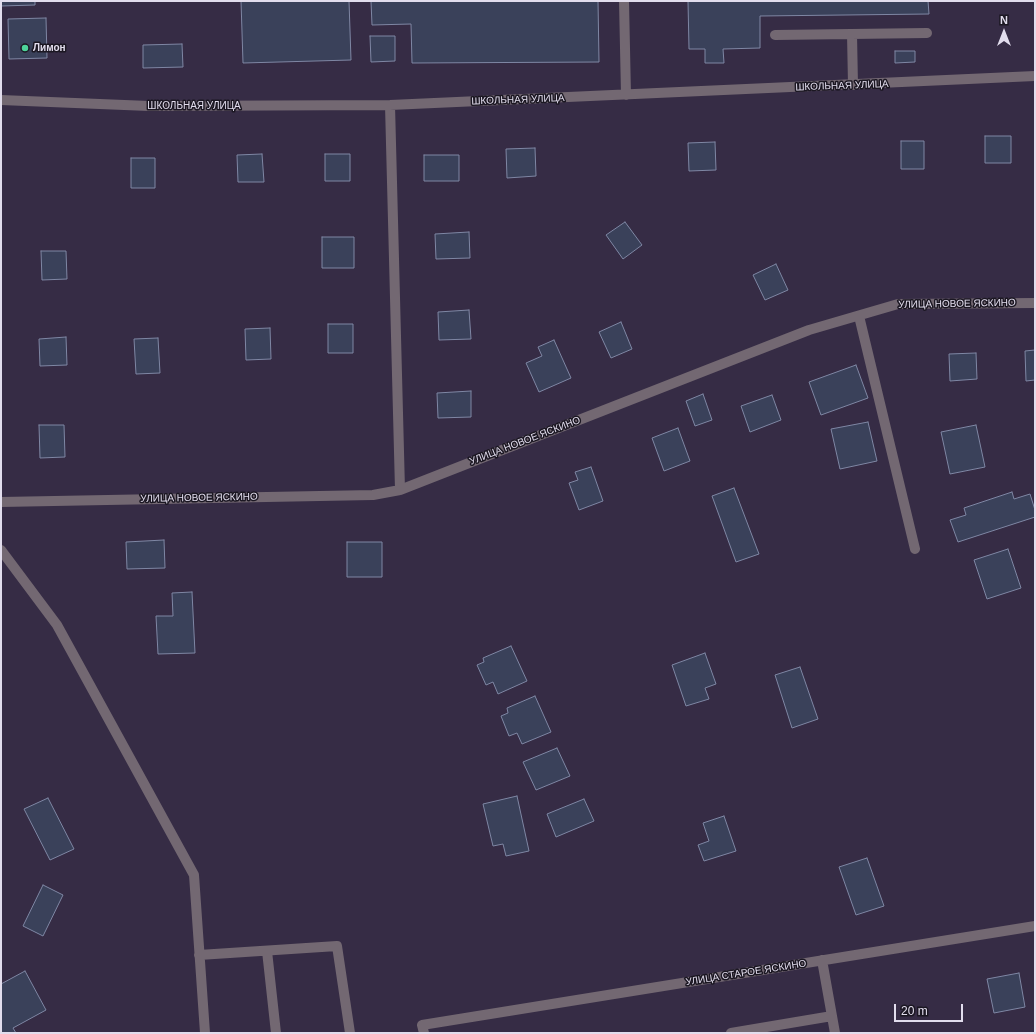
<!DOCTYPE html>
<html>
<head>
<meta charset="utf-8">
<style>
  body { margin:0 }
  #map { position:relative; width:1036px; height:1034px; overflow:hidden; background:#362c45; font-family:Arial,sans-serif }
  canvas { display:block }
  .frame { position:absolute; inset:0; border:2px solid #e2dded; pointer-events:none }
  .north { position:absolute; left:984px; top:12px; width:40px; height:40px; -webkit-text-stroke:3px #1b1722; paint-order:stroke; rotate:0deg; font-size:11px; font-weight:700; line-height:16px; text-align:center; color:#e2dded }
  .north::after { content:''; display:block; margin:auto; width:14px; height:18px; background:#e2dded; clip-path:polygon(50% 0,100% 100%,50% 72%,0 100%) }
  .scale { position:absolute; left:894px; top:1004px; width:69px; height:18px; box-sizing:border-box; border:2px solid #e2dded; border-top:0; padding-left:5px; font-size:12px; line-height:14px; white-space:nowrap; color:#e2dded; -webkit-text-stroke:3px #1b1722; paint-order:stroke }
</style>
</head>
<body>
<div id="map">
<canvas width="1036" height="1034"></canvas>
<div class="frame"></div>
<div class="north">N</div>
<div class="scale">20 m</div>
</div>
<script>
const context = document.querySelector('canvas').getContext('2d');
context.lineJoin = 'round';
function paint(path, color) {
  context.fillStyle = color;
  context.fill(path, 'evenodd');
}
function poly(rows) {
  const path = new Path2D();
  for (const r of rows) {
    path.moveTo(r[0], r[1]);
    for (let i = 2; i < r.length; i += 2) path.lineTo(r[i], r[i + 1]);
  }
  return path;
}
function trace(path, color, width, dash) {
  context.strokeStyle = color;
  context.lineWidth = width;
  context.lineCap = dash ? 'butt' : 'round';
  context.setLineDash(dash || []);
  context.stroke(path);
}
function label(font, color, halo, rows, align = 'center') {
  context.font = font + ' Arial,sans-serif';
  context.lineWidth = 3;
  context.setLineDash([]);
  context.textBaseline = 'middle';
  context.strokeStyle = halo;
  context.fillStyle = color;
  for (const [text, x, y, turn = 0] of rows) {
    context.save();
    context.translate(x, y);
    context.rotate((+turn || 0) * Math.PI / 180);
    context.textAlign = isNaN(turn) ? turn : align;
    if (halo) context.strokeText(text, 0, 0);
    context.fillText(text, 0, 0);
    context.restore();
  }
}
const building = poly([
  [1,1,35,1,35,5,1,6,1,1],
  [241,1,349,1,351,60,243,63,241,1],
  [371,1,598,1,599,62,412,63,411,24,372,25,371,1],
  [688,1,928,1,929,14,760,16,760,48,723,49,724,63,705,63,705,49,689,49,688,1],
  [46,18,47,58,9,59,8,19,46,18],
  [370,36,395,36,395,61,371,62,370,36],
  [182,44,183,67,143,68,143,45,182,44],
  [895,51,915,51,915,62,895,63,895,51],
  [985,136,1011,136,1011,163,985,163,985,136],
  [901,141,924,141,924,169,901,169,901,141],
  [715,142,716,170,689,171,688,143,715,142],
  [535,148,536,176,507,178,506,149,535,148],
  [262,154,264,182,238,182,237,155,262,154],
  [325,154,350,154,350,181,325,181,325,154],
  [424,155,459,155,459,181,424,181,424,155],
  [131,158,155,158,155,188,131,188,131,158],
  [625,222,642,245,623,259,606,235,625,222],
  [469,232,470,258,436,259,435,234,469,232],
  [322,237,354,237,354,268,322,268,322,237],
  [41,251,66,251,67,279,42,280,41,251],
  [776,264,788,290,765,300,753,275,776,264],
  [469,310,471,339,439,340,438,312,469,310],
  [621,322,632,349,611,358,599,332,621,322],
  [328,324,353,324,353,353,328,353,328,324],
  [270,328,271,359,246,360,245,329,270,328],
  [66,337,67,365,40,366,39,339,66,337],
  [158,338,160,373,136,374,134,339,158,338],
  [554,340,571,378,539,392,526,363,542,356,538,347,554,340],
  [1035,350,1035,380,1026,381,1025,351,1035,350],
  [976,353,977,379,950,381,949,354,976,353],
  [856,365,868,398,821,415,809,382,856,365],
  [471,391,471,417,438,418,437,393,471,391],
  [703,394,712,420,695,426,686,401,703,394],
  [772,395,781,420,750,432,741,406,772,395],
  [868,422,877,461,840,469,831,429,868,422],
  [39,425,64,425,65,457,40,458,39,425],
  [976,425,985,467,950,474,941,432,976,425],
  [678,428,690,461,664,471,652,438,678,428],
  [591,467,603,501,579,510,569,483,578,480,575,472,591,467],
  [734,488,759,554,736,562,712,496,734,488],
  [1012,492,1014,499,1030,494,1035,510,1035,517,958,542,950,520,966,515,964,508,1012,492],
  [164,540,165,568,127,569,126,542,164,540],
  [347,542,382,542,382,577,347,577,347,542],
  [1008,549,1021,588,987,599,974,560,1008,549],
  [192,592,195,653,158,654,156,616,173,616,172,593,192,592],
  [511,646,527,681,498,694,493,682,486,685,477,665,484,662,483,658,511,646],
  [705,653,716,684,705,688,709,699,686,706,672,665,705,653],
  [800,667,818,719,792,728,775,675,800,667],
  [535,696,551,732,522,744,517,733,509,736,501,716,508,713,507,708,535,696],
  [557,748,570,776,536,790,523,762,557,748],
  [517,796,529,851,506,856,503,844,493,846,483,804,517,796],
  [48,798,74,849,50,860,24,809,48,798],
  [584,799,594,821,556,837,547,814,584,799],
  [724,816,736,851,704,861,698,845,709,841,703,823,724,816],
  [867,858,884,906,856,915,839,867,867,858],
  [43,885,63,895,43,936,23,926,43,885],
  [25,971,46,1010,13,1028,16,1033,1,1033,1,984,25,971],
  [1019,973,1025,1007,994,1013,987,979,1019,973]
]);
const minor = poly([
  [624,1,626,95],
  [852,34,853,85],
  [775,35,927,33],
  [1,100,149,106,390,105,1035,76],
  [390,105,400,490],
  [859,316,915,549],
  [1,502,373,495,400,490,809,330,898,304,1035,303],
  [1,550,57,625,194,875,205,1033],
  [267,951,276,1033],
  [199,955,337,946,350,1033],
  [822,960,835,1033],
  [424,1033,422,1025,1035,926],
  [731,1033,832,1016]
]);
const markers = [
  [25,48,4,"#4dd39a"]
];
const poiNames = [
  ["Лимон",33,48]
];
const streetNames = [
  ["ШКОЛЬНАЯ УЛИЦА",842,86,-2],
  ["ШКОЛЬНАЯ УЛИЦА",518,100,-2],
  ["ШКОЛЬНАЯ УЛИЦА",194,106],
  ["УЛИЦА НОВОЕ ЯСКИНО",957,304,-1],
  ["УЛИЦА НОВОЕ ЯСКИНО",525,441,-21],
  ["УЛИЦА НОВОЕ ЯСКИНО",199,498,-1],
  ["УЛИЦА СТАРОЕ ЯСКИНО",746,973,-9]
];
paint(building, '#3a415a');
trace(building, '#7f87a4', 1);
trace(minor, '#736872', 10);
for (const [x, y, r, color] of markers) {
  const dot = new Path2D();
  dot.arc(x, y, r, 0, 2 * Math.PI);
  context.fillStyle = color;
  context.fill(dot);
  trace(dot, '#1b1722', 1.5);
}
label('bold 10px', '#e2dded', '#1b1722', poiNames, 'left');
label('10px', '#e2dded', '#1b1722', streetNames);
</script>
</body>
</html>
